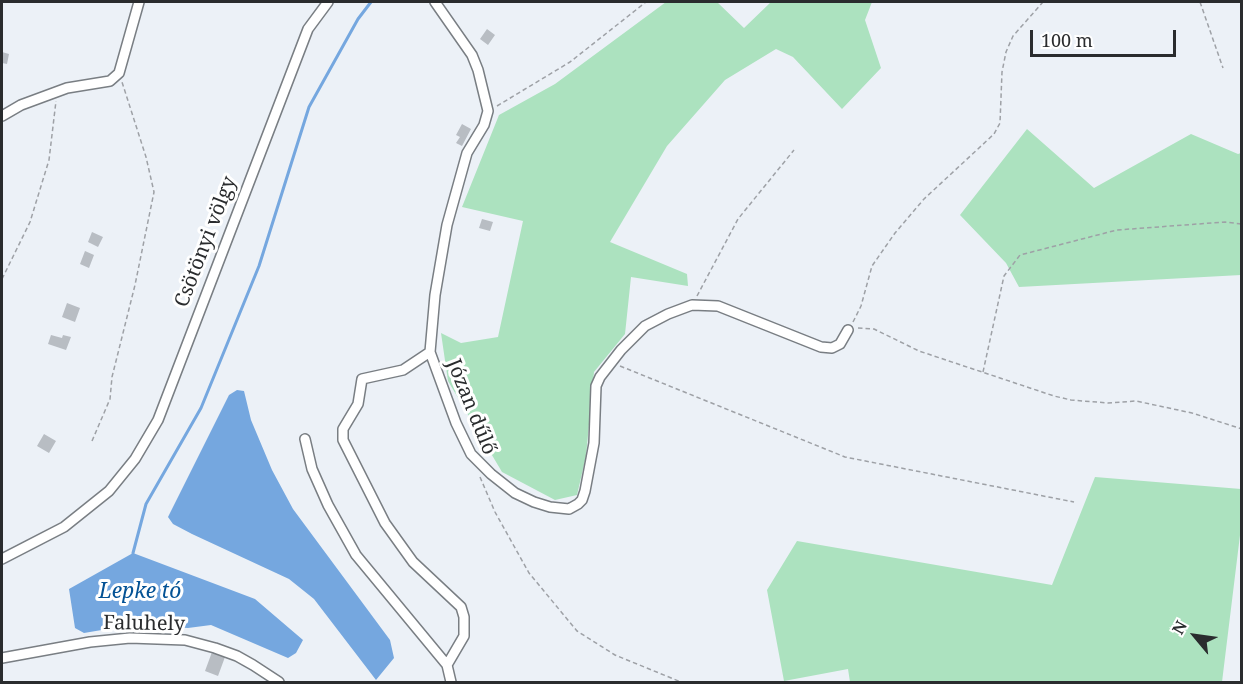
<!DOCTYPE html>
<html>
<head>
<meta charset="utf-8">
<style>
  body { margin:0 }
  #map { position:relative; width:1243px; height:684px; overflow:hidden; background:#ecf1f7; font-family:"Noto Serif",serif }
  canvas { display:block }
  .frame { position:absolute; inset:0; border:3px solid #2a2c2e; pointer-events:none }
  .north { position:absolute; left:1165px; top:606px; width:60px; height:60px; -webkit-text-stroke:4px #fff; paint-order:stroke; rotate:299deg; font-size:16px; font-weight:700; line-height:24px; text-align:center; color:#2a2c2e }
  .north::after { content:''; display:block; margin:auto; width:21px; height:27px; background:#2a2c2e; clip-path:polygon(50% 0,100% 100%,50% 72%,0 100%) }
  .scale { position:absolute; left:1030px; top:30px; width:146px; height:27px; box-sizing:border-box; border:3px solid #2a2c2e; border-top:0; padding-left:8px; font-size:18px; line-height:21px; white-space:nowrap; color:#2a2c2e; -webkit-text-stroke:4px #fff; paint-order:stroke }
</style>
</head>
<body>
<div id="map">
<canvas width="1243" height="684"></canvas>
<div class="frame"></div>
<div class="north">N</div>
<div class="scale">100 m</div>
</div>
<script>
const context = document.querySelector('canvas').getContext('2d');
context.lineJoin = 'round';
function paint(path, color) {
  context.fillStyle = color;
  context.fill(path, 'evenodd');
}
function poly(rows) {
  const path = new Path2D();
  for (const r of rows) {
    path.moveTo(r[0], r[1]);
    for (let i = 2; i < r.length; i += 2) path.lineTo(r[i], r[i + 1]);
  }
  return path;
}
function trace(path, color, width, dash) {
  context.strokeStyle = color;
  context.lineWidth = width;
  context.lineCap = dash ? 'butt' : 'round';
  context.setLineDash(dash || []);
  context.stroke(path);
}
function label(font, color, halo, rows, align = 'center') {
  context.font = font + ' "Noto Serif",serif';
  context.lineWidth = 6;
  context.setLineDash([]);
  context.textBaseline = 'middle';
  context.strokeStyle = halo;
  context.fillStyle = color;
  for (const [text, x, y, turn = 0] of rows) {
    context.save();
    context.translate(x, y);
    context.rotate((+turn || 0) * Math.PI / 180);
    context.textAlign = isNaN(turn) ? turn : align;
    if (halo) context.strokeText(text, 0, 0);
    context.fillText(text, 0, 0);
    context.restore();
  }
}
const green = poly([
  [666,2,717,2,744,28,771,2,872,2,865,20,881,68,842,109,793,57,776,49,725,80,667,146,610,242,687,274,688,286,631,277,625,334,594,372,586,456,577,495,555,500,502,472,448,381,441,333,461,343,498,337,523,221,462,207,499,115,555,84],
  [1027,129,1094,188,1191,134,1238,154,1241,153,1241,275,1019,287,1006,263,960,215],
  [1095,477,1241,489,1241,527,1222,682,850,682,848,669,784,681,767,590,797,541,1052,585]
]);
const water = poly([
  [237,390,244,391,251,420,272,470,293,509,390,640,394,658,376,680,314,599,289,579,192,534,173,524,168,517,229,395],
  [133,553,255,599,303,640,296,653,288,658,211,625,188,628,131,625,84,633,75,628,69,589]
]);
const stream = poly([
  [133,553,146,504,201,408,259,266,309,107,358,19,371,2]
]);
const building = poly([
  [487,29,495,35,488,45,480,39],
  [2,52,9,54,7,64,2,63],
  [462,124,471,129,462,146,456,143,460,137,456,135],
  [482,219,493,222,490,231,479,228],
  [92,232,103,237,98,247,88,242],
  [85,251,94,255,89,268,80,264],
  [67,303,80,308,75,322,62,317],
  [51,335,62,338,63,335,71,337,66,350,48,344],
  [44,434,56,441,49,453,37,446],
  [212,652,225,657,218,676,205,671]
]);
const path = poly([
  [1200,2,1223,68],
  [497,106,570,62,646,2],
  [2,279,30,222,49,160,56,101],
  [697,296,738,219,794,150],
  [853,322,861,306,872,266,895,233,924,199,994,134,1000,123,1002,72,1006,52,1013,36,1043,2],
  [858,328,874,329,919,351,1054,396,1071,400,1108,403,1136,401,1192,413,1242,429],
  [620,366,845,457,1074,502],
  [983,372,1004,276,1020,255,1117,230,1225,222,1242,224],
  [92,441,110,399,112,377,135,285,154,192,146,157,122,82],
  [480,477,495,512,529,573,577,631,615,655,681,682]
]);
const minor = poly([
  [435,2,472,55,478,70,488,111,484,125,467,153,447,225,435,295,430,352,456,423,471,454,491,474,515,493,534,502,550,507,569,509,578,504,582,500,585,491,594,443,596,386,600,377,621,350,645,326,668,314,692,305,718,306,821,347,832,348,840,344,848,330],
  [2,116,21,105,67,88,110,81,119,73,139,2],
  [430,352,403,370,362,379,358,404,343,429,343,440,385,523,413,562,461,607,464,617,464,636,447,665],
  [305,439,312,469,328,505,356,555,447,665,451,682],
  [2,559,64,527,109,491,135,459,158,420,308,29,328,2],
  [2,658,90,642,130,638,185,640,215,648,237,656,253,665,279,682]
]);
const streetNames = [
  ["Csötönyi völgy",206,242,-69],
  ["Józan dűlő",471,407,68],
  ["Faluhely",144,624,1]
];
const waterNames = [
  ["Lepke tó",140,592]
];
paint(green, '#ace2bf');
paint(water, '#75a7df');
trace(stream, '#75a7df', 3);
paint(building, '#b8bdc3');
trace(minor, '#797e83', 12);
trace(path, '#9ea1a6', 1.5, [4.5, 3]);
trace(minor, '#fff', 9);
label('20px', '#2a2c2e', '#fff', streetNames);
label('italic 21px', '#035295', '#fff', waterNames);
</script>
</body>
</html>
